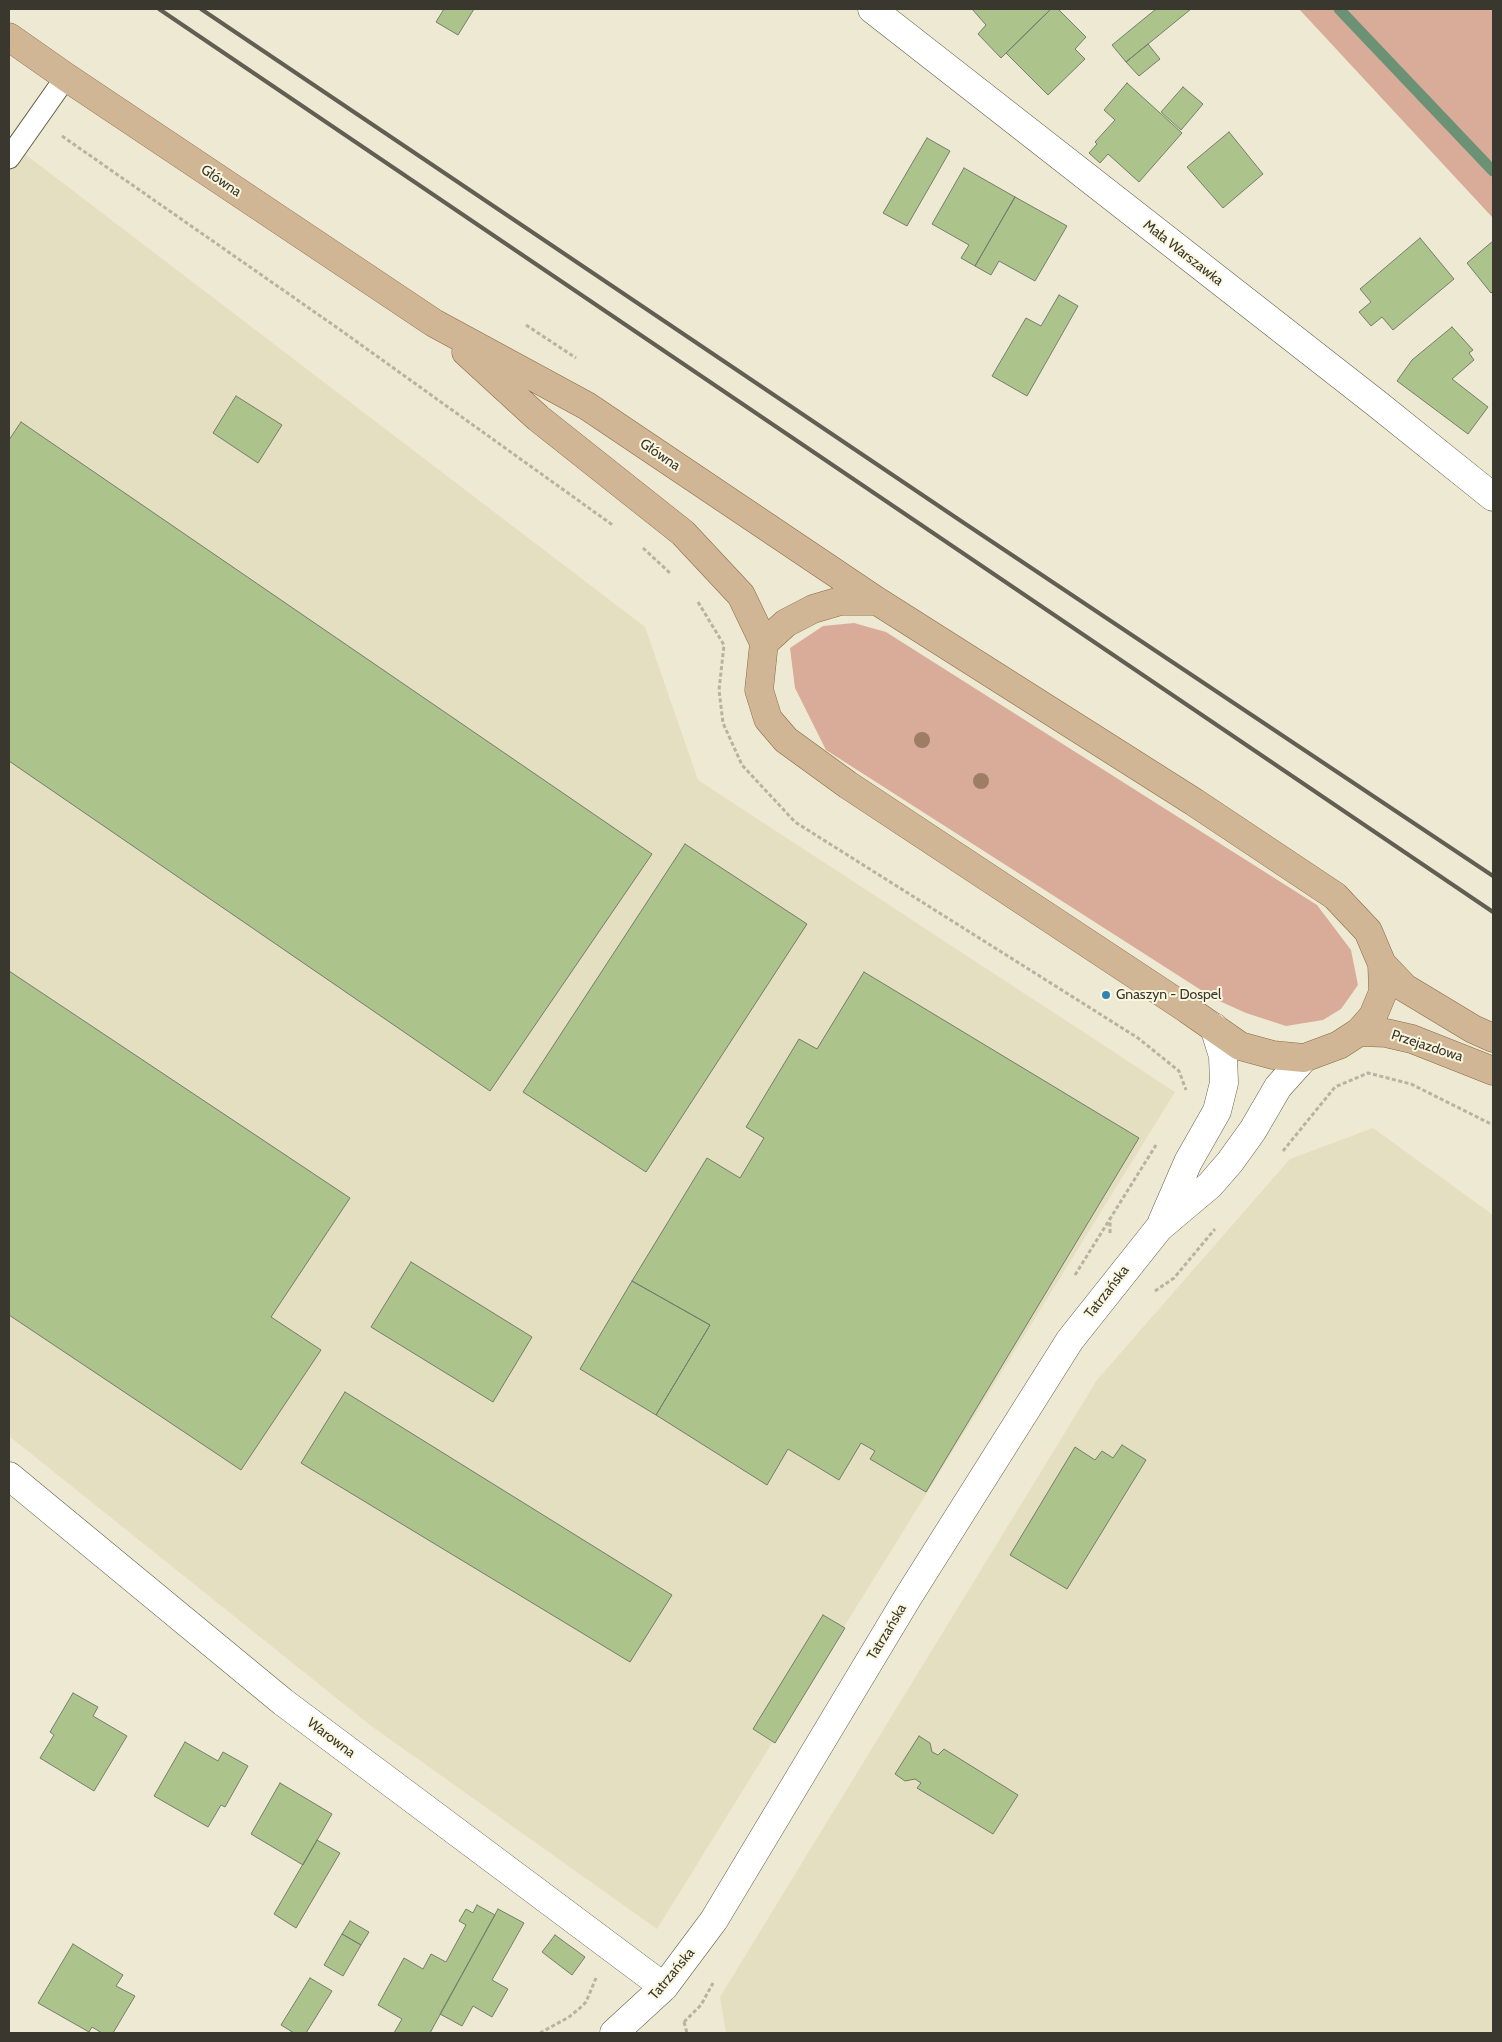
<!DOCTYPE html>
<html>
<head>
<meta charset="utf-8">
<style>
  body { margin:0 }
  #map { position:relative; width:1502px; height:2042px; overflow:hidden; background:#eee9d2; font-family:Cabin,sans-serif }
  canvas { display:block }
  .frame { position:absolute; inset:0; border:10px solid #39372e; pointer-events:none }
</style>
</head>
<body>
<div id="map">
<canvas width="1502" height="2042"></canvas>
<div class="frame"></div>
</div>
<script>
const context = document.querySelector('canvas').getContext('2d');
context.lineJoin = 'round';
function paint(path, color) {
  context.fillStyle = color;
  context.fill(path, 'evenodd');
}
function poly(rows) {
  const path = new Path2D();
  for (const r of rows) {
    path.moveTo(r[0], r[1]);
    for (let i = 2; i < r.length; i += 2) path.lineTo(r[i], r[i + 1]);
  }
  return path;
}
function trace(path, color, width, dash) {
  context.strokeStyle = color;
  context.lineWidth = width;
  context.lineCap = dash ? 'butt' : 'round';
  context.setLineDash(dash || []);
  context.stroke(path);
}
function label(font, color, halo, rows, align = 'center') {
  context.font = font + ' Cabin,sans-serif';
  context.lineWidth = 4;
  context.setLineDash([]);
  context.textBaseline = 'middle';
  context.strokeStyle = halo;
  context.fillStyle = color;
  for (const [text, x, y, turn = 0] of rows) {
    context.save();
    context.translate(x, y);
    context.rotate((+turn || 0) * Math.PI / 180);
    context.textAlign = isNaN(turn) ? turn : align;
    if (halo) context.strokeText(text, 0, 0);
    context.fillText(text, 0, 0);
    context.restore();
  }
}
const built = poly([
  [9,142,645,627,698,780,1175,1092,657,1929,370,1725,9,1436],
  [1373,1128,1493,1215,1493,2033,726,2033,720,1997,1097,1380,1290,1159]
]);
const green = poly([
  [1299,9,1493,9,1493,218],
  [854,623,886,632,1317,905,1351,950,1358,985,1341,1009,1323,1020,1286,1026,1246,1013,1215,999,826,750,795,688,790,648,823,626]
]);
const stream = poly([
  [1339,9,1493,171]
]);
const building = poly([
  [444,9,474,9,458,35,436,22,444,9],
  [972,9,1051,9,1001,58,978,34,986,25,972,9],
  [1051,9,1058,9,1086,37,1075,49,1085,59,1048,95,1006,53,1051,9],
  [1156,9,1191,9,1126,62,1112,45,1156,9],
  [1148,44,1160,59,1139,76,1126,62,1148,44],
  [1127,83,1182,133,1139,182,1108,154,1100,163,1089,153,1097,144,1095,142,1115,120,1104,110,1127,83],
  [1183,87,1203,104,1181,130,1161,112,1183,87],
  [1229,132,1263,174,1223,208,1187,167,1229,132],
  [927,138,950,151,907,226,883,213,927,138],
  [964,168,1015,197,975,266,961,258,969,245,932,224,964,168],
  [1015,197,1067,226,1035,281,999,261,991,275,975,266,1015,197],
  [1420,238,1454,279,1393,330,1382,317,1371,326,1359,312,1371,302,1360,289,1420,238],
  [1493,241,1493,291,1491,293,1467,263,1493,241],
  [1059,295,1078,306,1027,396,992,376,1026,318,1041,326,1059,295],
  [1452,327,1473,350,1469,353,1474,360,1452,379,1488,407,1468,434,1397,381,1412,360,1452,327],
  [236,396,282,425,258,463,213,433,236,396],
  [21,422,652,854,490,1091,9,761,9,440,21,422],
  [685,844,807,924,646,1172,523,1092,685,844],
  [9,971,350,1198,271,1317,321,1350,241,1470,9,1315,9,971],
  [864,972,1139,1138,926,1492,870,1459,875,1451,861,1443,839,1480,788,1449,767,1485,656,1415,710,1325,632,1281,707,1158,740,1178,764,1138,746,1127,799,1039,817,1049,864,972],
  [411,1262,532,1337,493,1402,371,1327,411,1262],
  [632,1281,710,1325,656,1415,580,1369,632,1281],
  [345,1392,672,1595,630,1662,301,1463,345,1392],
  [1122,1445,1146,1460,1067,1589,1010,1555,1075,1447,1095,1460,1102,1451,1113,1458,1122,1445],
  [823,1615,845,1628,775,1743,753,1729,823,1615],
  [73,1693,98,1707,93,1716,127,1736,94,1791,40,1758,54,1735,50,1732,73,1693],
  [919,1736,930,1743,932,1752,938,1755,944,1749,1018,1795,993,1834,917,1788,921,1783,915,1779,905,1781,895,1774,919,1736],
  [185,1742,218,1761,223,1752,248,1766,225,1807,221,1805,208,1827,154,1796,185,1742],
  [280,1783,332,1814,303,1865,251,1834,280,1783],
  [317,1840,340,1853,296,1928,274,1914,317,1840],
  [477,1905,495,1915,430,2033,394,2033,402,2019,378,2005,404,1958,423,1969,431,1954,446,1962,466,1925,459,1921,466,1909,473,1913,477,1905],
  [498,1909,524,1923,492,1980,508,1989,492,2017,473,2006,462,2026,440,2014,498,1909],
  [350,1921,369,1932,361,1945,342,1934,350,1921],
  [342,1934,361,1945,343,1976,324,1965,342,1934],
  [555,1935,585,1957,572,1975,542,1952,555,1935],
  [73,1944,123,1975,116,1986,135,1996,113,2033,102,2033,92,2027,89,2032,38,2003,73,1944],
  [310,1978,332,1991,306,2033,294,2033,281,2025,310,1978]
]);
const path = poly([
  [62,136,339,329,614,526],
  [526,325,576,358],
  [643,548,670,573],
  [698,602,724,645,719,690,723,723,742,765,795,822,1138,1038,1179,1071,1186,1090],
  [1283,1151,1335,1087,1368,1073,1411,1084,1493,1125],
  [1110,1233,1110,1217],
  [1075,1275,1156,1145],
  [1155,1291,1174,1278,1215,1229],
  [684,2022,701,2005,713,1983],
  [684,2022,687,2033],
  [540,2033,569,2017,580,2008,586,2002,596,1978]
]);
const lane = poly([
  [9,158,66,77]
]);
const street = poly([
  [872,9,1376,403,1493,497],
  [1162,1222,1188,1162,1217,1111,1224,1083,1223,1056,1214,1027],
  [9,1476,283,1702,664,1987],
  [614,2033,664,1987,714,1920,908,1597,1070,1340,1159,1228,1210,1185,1230,1162,1253,1130,1278,1087,1304,1058]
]);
const primary = poly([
  [9,37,66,77,434,323,587,406,877,601,1194,802,1335,896,1368,931,1382,964,1383,992,1373,1016,1359,1032,1339,1045,1304,1058,1273,1055,1240,1046,1187,1009,848,785,786,740,768,719,759,690,764,643,786,623,813,609,840,601,877,601],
  [466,352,538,418,683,533,741,595,764,643],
  [1382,964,1405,988,1473,1029,1493,1038],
  [1359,1032,1386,1033,1412,1039,1493,1071]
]);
const rail = poly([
  [159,9,1493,912],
  [201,9,961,521,1493,876]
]);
const trees = [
  [922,740],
  [981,781]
];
const markers = [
  [1106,995,5,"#2e85b4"]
];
const streetNames = [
  ["Główna",221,181,34],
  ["Mała Warszawka",1183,253,38],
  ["Główna",660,455,34],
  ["Przejazdowa",1427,1046,18],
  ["Tatrzańska",1107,1292,-52],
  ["Tatrzańska",887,1632,-59],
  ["Warowna",331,1738,37],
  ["Tatrzańska",672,1974,-50]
];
const poiNames = [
  ["Gnaszyn - Dospel",1116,995]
];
paint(built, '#e4dfc0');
paint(green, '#d9ac99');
trace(stream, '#6c9275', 11);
paint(building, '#acc38c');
trace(building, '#757e6a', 1);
trace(lane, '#635f4a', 23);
trace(street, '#635f4a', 29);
trace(primary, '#876a43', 29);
trace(path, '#b7b3a0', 3, [4, 2.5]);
trace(lane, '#fff', 21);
trace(street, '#fff', 28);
trace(primary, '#d0b695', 28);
trace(rail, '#615f53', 4);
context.fillStyle = '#9d7d63';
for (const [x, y] of trees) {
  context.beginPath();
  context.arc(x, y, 8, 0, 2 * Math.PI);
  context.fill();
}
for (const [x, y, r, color] of markers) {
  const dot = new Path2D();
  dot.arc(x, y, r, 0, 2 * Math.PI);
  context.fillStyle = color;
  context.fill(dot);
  trace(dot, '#fbf7df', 2);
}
label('14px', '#39372e', '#fbf7df', streetNames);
label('14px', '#39372e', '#fbf7df', poiNames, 'left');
</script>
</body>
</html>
